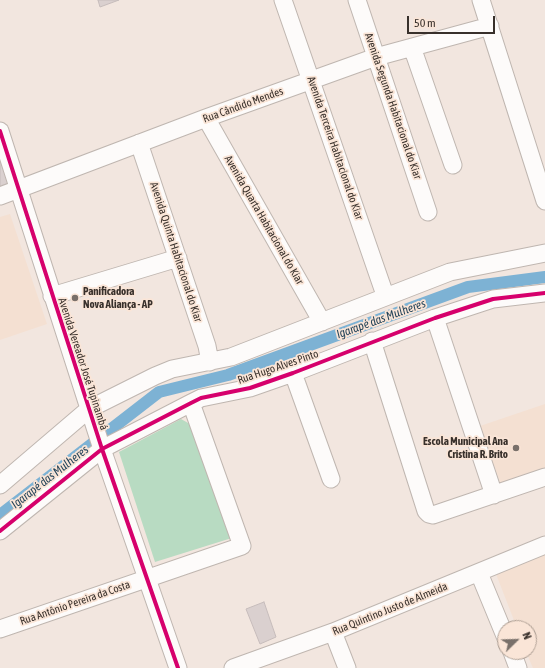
<!DOCTYPE html>
<html>
<head>
<meta charset="utf-8">
<style>
  body { margin:0 }
  #map { position:relative; width:545px; height:668px; overflow:hidden; background:#f2e6df; font-family:"Asap Condensed",sans-serif }
  canvas { display:block }
  .north { position:absolute; left:497px; top:620px; width:40px; height:40px; box-sizing:border-box; background:#fae5d7; border:1px solid #ac9d92; border-radius:50%; rotate:67deg; font-size:11px; font-weight:700; line-height:16px; text-align:center; color:#38302b }
  .north::after { content:''; display:block; margin:auto; width:14px; height:18px; background:#79706a; clip-path:polygon(50% 0,100% 100%,50% 72%,0 100%) }
  .scale { position:absolute; left:407px; top:16px; width:88px; height:18px; box-sizing:border-box; border:2px solid #38302b; border-top:0; padding-left:5px; font-size:12px; line-height:14px; white-space:nowrap; color:#38302b; -webkit-text-stroke:3px #fae5d7; paint-order:stroke }
</style>
</head>
<body>
<div id="map">
<canvas width="545" height="668"></canvas>
<div class="north">N</div>
<div class="scale">50 m</div>
</div>
<script>
const context = document.querySelector('canvas').getContext('2d');
context.lineJoin = 'round';
function paint(path, color) {
  context.fillStyle = color;
  context.fill(path, 'evenodd');
}
function poly(rows) {
  const path = new Path2D();
  for (const r of rows) {
    path.moveTo(r[0], r[1]);
    for (let i = 2; i < r.length; i += 2) path.lineTo(r[i], r[i + 1]);
  }
  return path;
}
function trace(path, color, width, dash) {
  context.strokeStyle = color;
  context.lineWidth = width;
  context.lineCap = dash ? 'butt' : 'round';
  context.setLineDash(dash || []);
  context.stroke(path);
}
function label(font, color, halo, rows, align = 'center') {
  context.font = font + ' "Asap Condensed",sans-serif';
  context.lineWidth = 3.5;
  context.setLineDash([]);
  context.textBaseline = 'middle';
  context.strokeStyle = halo;
  context.fillStyle = color;
  for (const [text, x, y, turn = 0] of rows) {
    context.save();
    context.translate(x, y);
    context.rotate((+turn || 0) * Math.PI / 180);
    context.textAlign = isNaN(turn) ? turn : align;
    if (halo) context.strokeText(text, 0, 0);
    context.fillText(text, 0, 0);
    context.restore();
  }
}
const built = poly([
  [10,214,47,324,0,340,0,217],
  [545,404,545,470,501,485,480,426],
  [545,553,545,668,533,668,526,652,529,652,529,628,517,628,496,574]
]);
const green = poly([
  [181,419,197,428,235,537,155,562,119,452]
]);
const canal = poly([
  [0,515,159,392,228,375,468,287,545,277]
]);
const building = poly([
  [98,0,119,0,100,7,98,0],
  [0,159,9,185,0,188,0,159],
  [264,602,276,637,260,644,246,609,264,602]
]);
const minor = poly([
  [283,0,385,295],
  [357,0,428,212],
  [481,0,545,201],
  [412,47,453,165],
  [206,118,322,322],
  [0,131,102,449,178,668],
  [139,143,207,346,210,362],
  [0,196,206,118,376,57,490,26],
  [52,296,178,258],
  [435,318,494,495],
  [372,341,426,511,429,514,433,515,545,477],
  [293,373,331,479],
  [0,485,89,409,155,376,172,369,231,357,450,272,545,253],
  [0,531,102,449,191,403,201,398,250,388,293,373,435,318,493,299,545,293],
  [479,573,505,636],
  [0,629,242,546,191,403],
  [333,632,347,668],
  [512,652,518,668],
  [233,668,333,632,545,545]
]);
const cycleway = poly([
  [0,131,102,449,178,668],
  [0,531,102,449,191,403,201,398,250,388,293,373,435,318,493,299,545,293]
]);
const markers = [
  [75,298,4,"#79706a"],
  [516,448,4,"#79706a"]
];
const streetNames = [
  ["Rua Cândido Mendes",243,105,-20],
  ["Avenida Segunda Habitacional do Kiar",393,106,71],
  ["Avenida Terceira Habitacional do Kiar",335,148,71],
  ["Avenida Quarta Habitacional do Kiar",264,220,60],
  ["Avenida Quinta Habitacional do Kiar",176,252,72],
  ["Avenida Vereador José Tupinambá",83,364,72],
  ["Rua Hugo Alves Pinto",278,367,-19],
  ["Rua Antônio Pereira da Costa",75,603,-19],
  ["Rua Quintino Justo de Almeida",390,609,-22]
];
const poiNames = [
  ["Panificadora",83,292],
  ["Nova Aliança - AP",83,305],
  ["Escola Municipal Ana",508,442,"right"],
  ["Cristina R. Brito",508,455,"right"]
];
const waterNames = [
  ["Igarapé das Mulheres",381,319,-20],
  ["Igarapé das Mulheres",50,477,-38]
];
paint(built, '#f4e0d2');
paint(green, '#b8dbc2');
trace(canal, '#7db2d4', 12);
paint(building, '#dad0cf');
trace(building, '#c6bcbb', 1);
trace(minor, '#bfb6b0', 19);
trace(minor, '#fdfbfa', 17);
trace(cycleway, '#d6006c', 4);
for (const [x, y, r, color] of markers) {
  const dot = new Path2D();
  dot.arc(x, y, r, 0, 2 * Math.PI);
  context.fillStyle = color;
  context.fill(dot);
  trace(dot, '#fae5d7', 1.5);
}
label('11px', '#38302b', '#fae5d7', streetNames);
label('bold 11px', '#38302b', '#fae5d7', poiNames, 'left');
label('italic 12px', '#1d3f56', '#fae5d7', waterNames);
</script>
</body>
</html>
